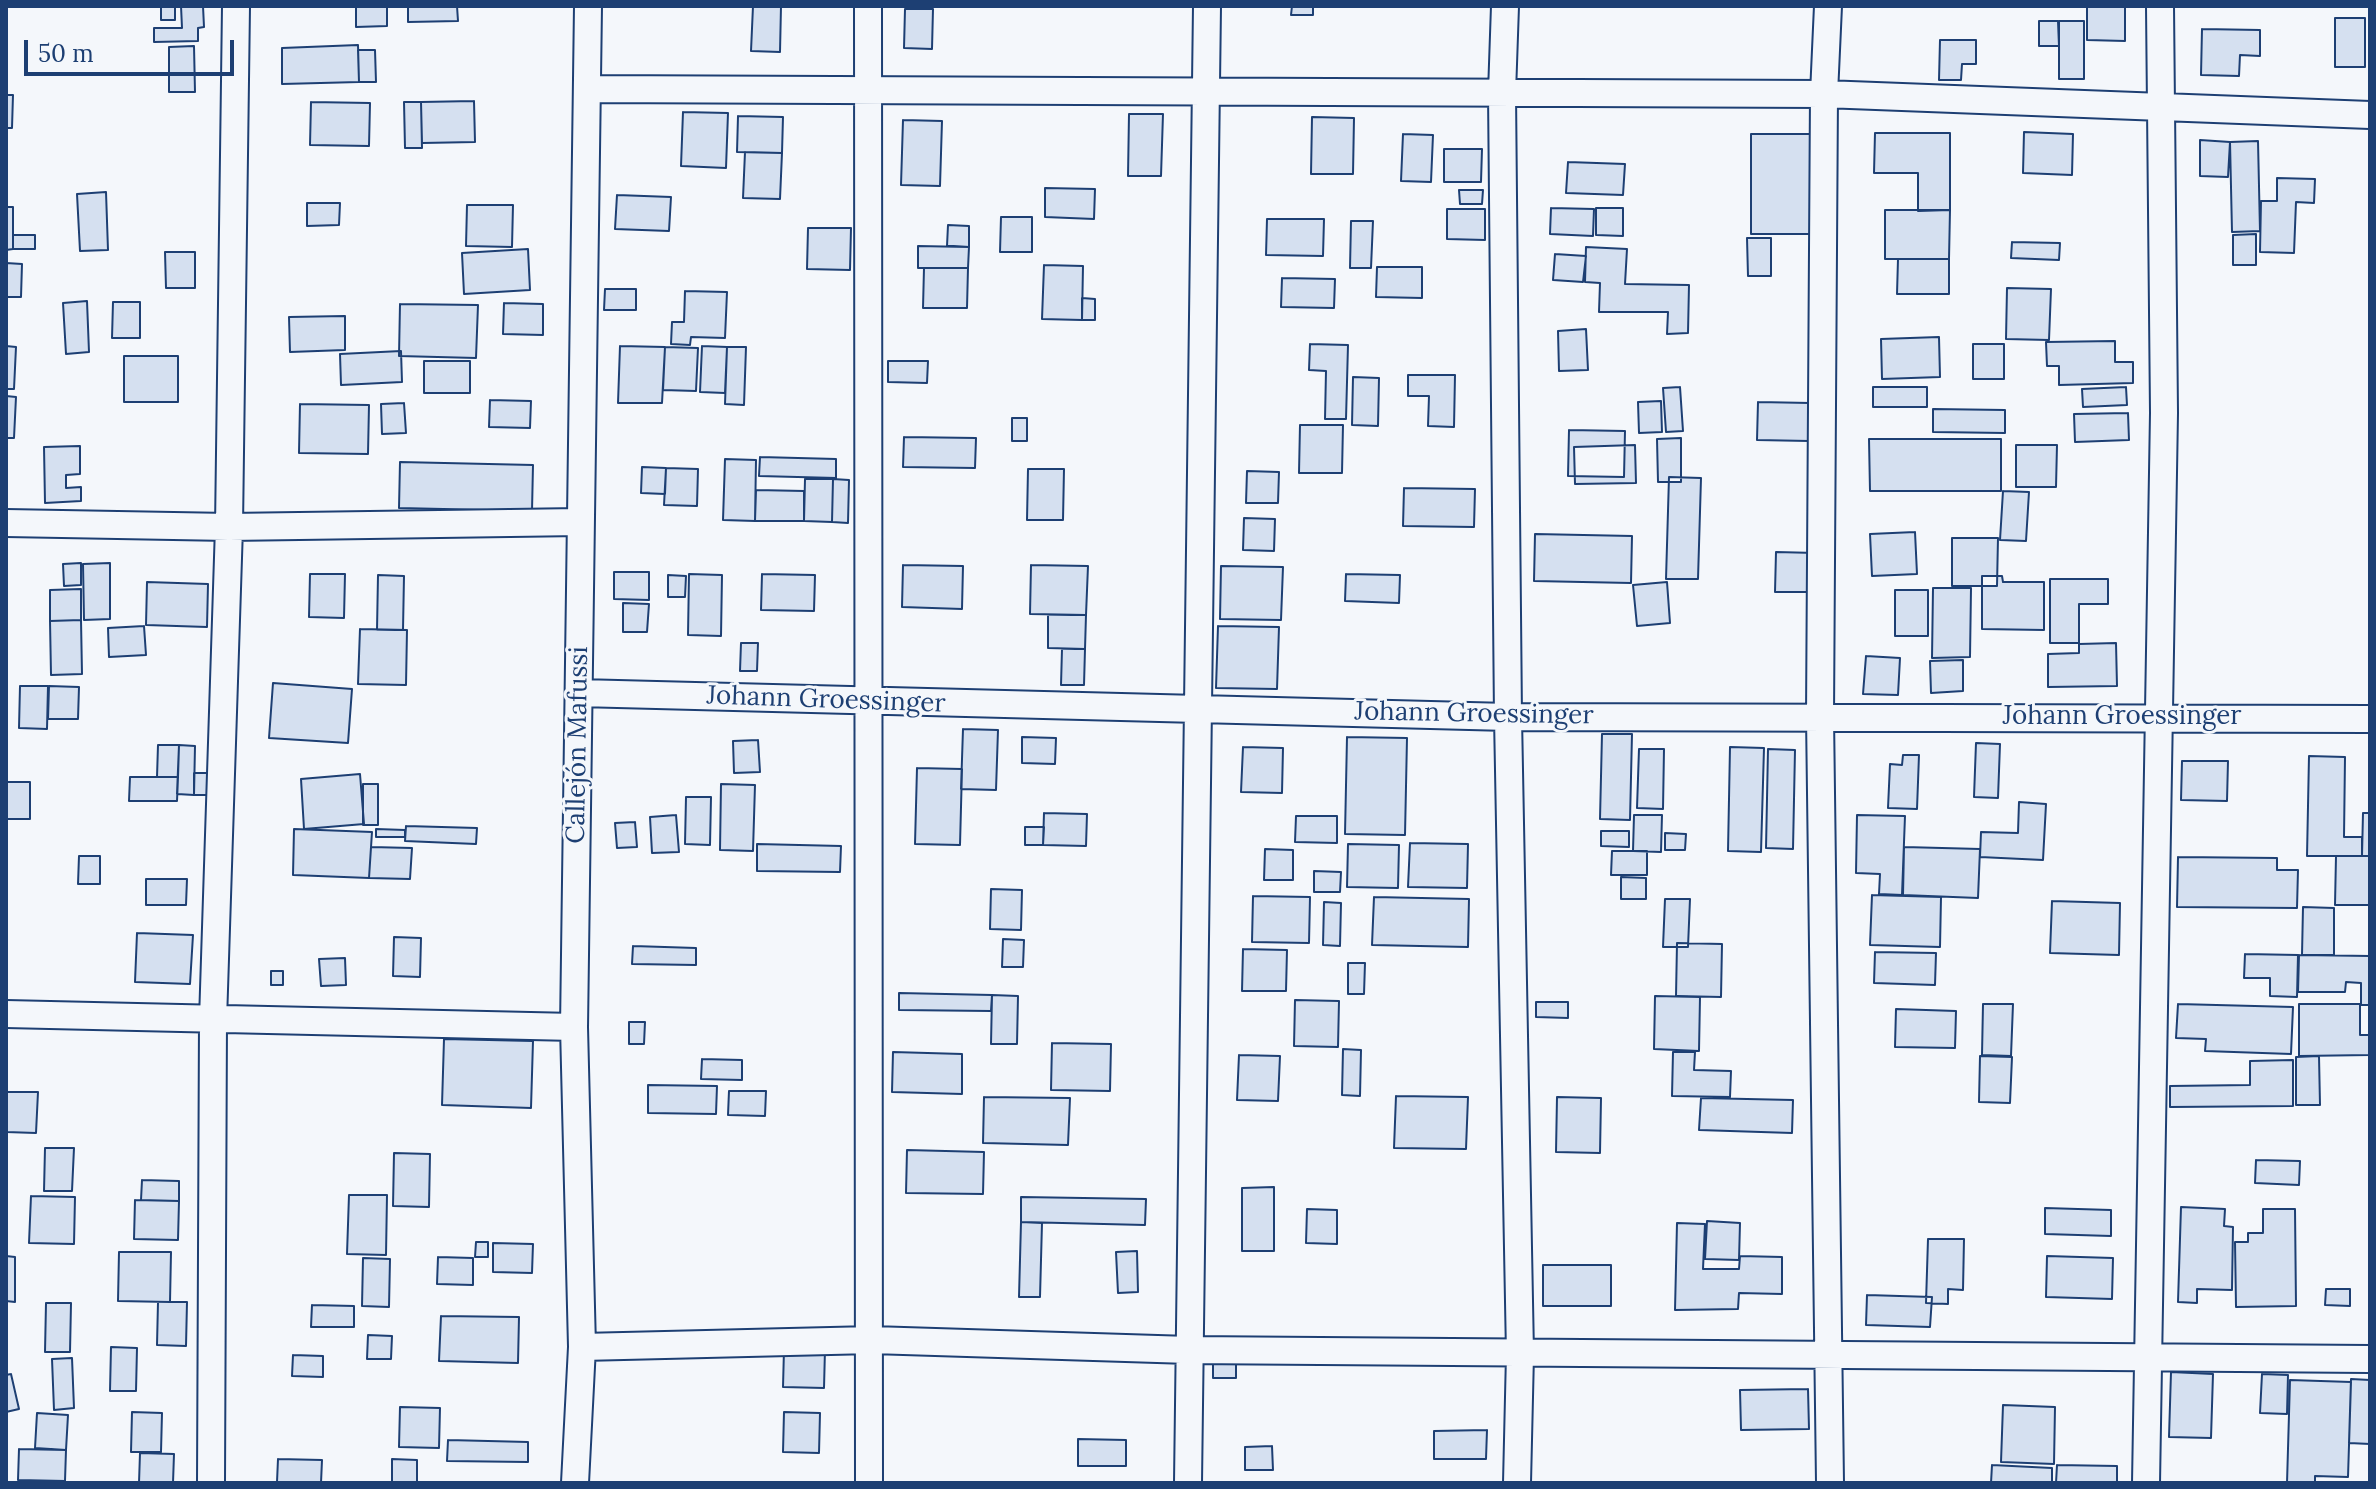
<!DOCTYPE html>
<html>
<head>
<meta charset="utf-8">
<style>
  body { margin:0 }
  #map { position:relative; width:2376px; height:1489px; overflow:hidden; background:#f4f7fb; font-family:Lora,serif }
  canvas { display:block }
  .frame { position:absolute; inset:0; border:8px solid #1d3f73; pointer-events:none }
  .scale { position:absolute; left:24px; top:40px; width:210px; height:36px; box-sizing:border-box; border:4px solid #1d3f73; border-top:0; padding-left:10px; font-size:24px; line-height:28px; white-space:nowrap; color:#1d3f73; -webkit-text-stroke:6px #f4f7fb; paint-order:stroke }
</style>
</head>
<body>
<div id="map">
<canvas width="2376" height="1489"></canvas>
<div class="frame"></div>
<div class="scale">50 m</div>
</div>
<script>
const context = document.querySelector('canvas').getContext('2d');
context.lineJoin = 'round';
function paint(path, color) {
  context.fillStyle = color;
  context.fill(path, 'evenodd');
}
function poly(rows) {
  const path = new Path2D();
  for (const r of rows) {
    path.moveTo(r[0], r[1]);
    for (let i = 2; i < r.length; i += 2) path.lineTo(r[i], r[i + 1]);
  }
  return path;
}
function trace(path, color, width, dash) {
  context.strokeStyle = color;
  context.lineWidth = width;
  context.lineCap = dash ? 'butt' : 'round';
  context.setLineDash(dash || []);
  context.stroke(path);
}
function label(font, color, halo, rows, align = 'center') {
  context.font = font + ' Lora,serif';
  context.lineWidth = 6;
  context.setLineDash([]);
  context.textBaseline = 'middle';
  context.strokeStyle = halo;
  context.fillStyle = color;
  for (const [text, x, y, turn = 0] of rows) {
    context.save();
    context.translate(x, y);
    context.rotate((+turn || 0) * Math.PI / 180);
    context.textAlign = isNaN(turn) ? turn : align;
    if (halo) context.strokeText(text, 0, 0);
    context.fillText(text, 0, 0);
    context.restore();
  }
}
const building = poly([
  [161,6,175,6,175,20,161,20,161,6],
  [181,6,203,6,204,27,198,28,198,41,154,42,154,28,182,28,181,6],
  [356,6,387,6,387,26,356,27,356,6],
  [408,6,457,6,458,21,408,22,408,6],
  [753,6,781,6,780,52,751,51,753,6],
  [1292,6,1313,6,1313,15,1291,15,1292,6],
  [2087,6,2125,6,2125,41,2087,40,2087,6],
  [905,9,933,9,932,49,904,48,905,9],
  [2335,18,2365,18,2365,67,2335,67,2335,18],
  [2039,21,2058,21,2059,46,2039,46,2039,21],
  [2059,21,2084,21,2084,79,2059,79,2059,21],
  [2202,29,2260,30,2260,56,2240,55,2239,76,2201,75,2202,29],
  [1940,40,1976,40,1976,64,1962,64,1961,80,1939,80,1940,40],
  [358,45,359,82,282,84,282,48,358,45],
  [194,46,195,92,169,92,169,47,194,46],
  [358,50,375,50,376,82,359,82,358,50],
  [6,95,13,95,12,128,6,128,6,95],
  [474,101,475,142,422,143,421,102,474,101],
  [311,102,370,103,369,146,310,145,311,102],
  [404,102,421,102,422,148,405,148,404,102],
  [683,112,728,113,726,168,681,166,683,112],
  [1129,114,1163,114,1161,176,1128,176,1129,114],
  [738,116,783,117,782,153,737,152,738,116],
  [1312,117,1354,118,1353,174,1311,174,1312,117],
  [903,120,942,121,940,186,901,185,903,120],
  [2024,132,2073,134,2072,175,2023,173,2024,132],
  [1875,133,1950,133,1950,210,1918,211,1918,173,1874,173,1875,133],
  [1403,134,1433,135,1431,182,1401,181,1403,134],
  [1751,134,1811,134,1812,234,1751,234,1751,134],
  [2200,140,2230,142,2228,177,2200,176,2200,140],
  [2258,141,2260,231,2232,232,2230,142,2258,141],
  [1444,149,1482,149,1481,182,1444,182,1444,149],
  [745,152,782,153,780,199,743,198,745,152],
  [1568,162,1625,164,1623,195,1566,193,1568,162],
  [2277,178,2315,179,2314,203,2296,202,2294,253,2260,252,2261,201,2277,201,2277,178],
  [1045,188,1095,189,1094,219,1045,217,1045,188],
  [1459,190,1483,190,1482,204,1460,204,1459,190],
  [106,192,108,250,80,251,77,194,106,192],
  [617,195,671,197,669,231,615,229,617,195],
  [307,203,340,203,339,225,307,226,307,203],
  [467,205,513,205,512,247,466,246,467,205],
  [6,207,13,207,13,249,6,250,6,207],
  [1551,208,1594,209,1593,236,1550,234,1551,208],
  [1596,208,1623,208,1623,236,1596,235,1596,208],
  [1447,209,1485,209,1485,240,1447,239,1447,209],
  [1885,210,1950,210,1949,259,1885,259,1885,210],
  [1001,217,1032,217,1032,252,1000,252,1001,217],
  [1267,219,1324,219,1323,256,1266,255,1267,219],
  [1351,221,1373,221,1371,268,1350,268,1351,221],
  [948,225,969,226,969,247,947,246,948,225],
  [808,228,851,228,850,270,807,269,808,228],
  [2256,234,2256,265,2233,265,2233,235,2256,234],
  [13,235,35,235,35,249,13,249,13,235],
  [1747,238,1771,238,1771,276,1748,276,1747,238],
  [2012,242,2060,243,2059,260,2011,258,2012,242],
  [918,246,969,247,968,268,918,268,918,246],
  [1586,247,1627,249,1625,284,1689,285,1688,333,1667,334,1668,312,1599,312,1600,283,1585,282,1586,247],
  [528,249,530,290,464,294,462,253,528,249],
  [165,252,195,252,195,288,166,288,165,252],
  [1555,254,1586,256,1583,282,1553,280,1555,254],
  [1898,259,1949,259,1949,294,1897,294,1898,259],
  [6,263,22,264,21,297,6,297,6,263],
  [1044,265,1083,266,1082,320,1042,319,1044,265],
  [1377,267,1422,267,1422,298,1376,297,1377,267],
  [924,268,968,268,967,308,923,308,924,268],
  [1282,278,1335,279,1334,308,1281,307,1282,278],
  [2007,288,2051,289,2049,340,2006,339,2007,288],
  [605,289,636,289,636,310,604,310,605,289],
  [685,291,727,292,725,338,691,337,690,345,671,344,672,322,684,322,685,291],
  [1082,298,1095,299,1095,320,1082,320,1082,298],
  [87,301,89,352,66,354,63,303,87,301],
  [113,302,140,302,140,338,112,338,113,302],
  [504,303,543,304,543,335,503,334,504,303],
  [400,304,478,305,476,358,399,356,400,304],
  [345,316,345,350,290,352,289,317,345,316],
  [1586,329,1588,370,1559,371,1558,331,1586,329],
  [1939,337,1940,377,1882,379,1881,339,1939,337],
  [2115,341,2115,362,2133,362,2133,383,2059,385,2059,366,2047,366,2046,342,2115,341],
  [1310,344,1348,345,1346,419,1325,419,1326,371,1309,370,1310,344],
  [1973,344,2004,344,2004,379,1973,379,1973,344],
  [6,346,16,347,14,389,6,389,6,346],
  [620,346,665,347,662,403,618,403,620,346],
  [702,346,727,347,725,393,700,392,702,346],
  [665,347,698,348,696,391,663,390,665,347],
  [727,347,746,347,744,405,725,404,727,347],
  [401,351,402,382,341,385,340,354,401,351],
  [124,356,178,356,178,402,124,402,124,356],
  [424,361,470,361,470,393,424,393,424,361],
  [888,361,928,361,927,383,888,382,888,361],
  [1408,375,1455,375,1454,427,1428,426,1429,396,1408,396,1408,375],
  [1353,377,1379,378,1378,426,1352,425,1353,377],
  [1680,387,1683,431,1666,432,1663,388,1680,387],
  [1873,387,1927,387,1927,407,1873,407,1873,387],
  [2126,387,2127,405,2083,407,2082,389,2126,387],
  [6,396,16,397,14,438,6,438,6,396],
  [490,400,531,401,530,428,489,427,490,400],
  [1661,401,1662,432,1639,433,1638,402,1661,401],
  [1758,402,1810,403,1809,441,1757,440,1758,402],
  [404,403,406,433,382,434,381,404,404,403],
  [300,404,369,405,368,454,299,453,300,404],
  [1933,409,2005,410,2005,433,1933,432,1933,409],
  [2128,413,2129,440,2075,442,2074,414,2128,413],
  [1012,418,1027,418,1027,441,1012,441,1012,418],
  [1300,425,1343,425,1342,473,1299,473,1300,425],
  [1569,430,1625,431,1624,477,1568,476,1569,430],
  [904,437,976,438,975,468,903,467,904,437],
  [1681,438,1681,482,1658,482,1657,439,1681,438],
  [1869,439,2001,439,2001,491,1870,491,1869,439],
  [1635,445,1636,483,1575,484,1574,447,1635,445],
  [2016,445,2057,445,2056,487,2016,487,2016,445],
  [80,446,80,474,66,475,66,488,81,487,81,501,45,503,44,447,80,446],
  [760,457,836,459,836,478,759,476,760,457],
  [725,459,756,460,755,521,723,520,725,459],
  [400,462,533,465,532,511,399,508,400,462],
  [642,467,666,468,665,494,641,493,642,467],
  [666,468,698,469,697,506,664,505,666,468],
  [1028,469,1064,469,1063,520,1027,520,1028,469],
  [1247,471,1279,472,1278,503,1246,503,1247,471],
  [1669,477,1701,478,1698,579,1666,579,1669,477],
  [805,479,833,479,832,522,804,521,805,479],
  [833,479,849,480,848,523,832,522,833,479],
  [1404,488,1475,489,1474,527,1403,526,1404,488],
  [756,490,804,491,804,521,755,521,756,490],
  [2003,491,2029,492,2026,541,2000,540,2003,491],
  [1244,518,1275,519,1274,551,1243,550,1244,518],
  [1915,532,1917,574,1872,576,1870,534,1915,532],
  [1535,534,1632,536,1631,583,1534,581,1535,534],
  [1952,538,1998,538,1997,586,1952,586,1952,538],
  [1776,552,1816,553,1815,592,1775,592,1776,552],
  [81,563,81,585,64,586,63,564,81,563],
  [110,563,110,619,84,620,83,564,110,563],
  [903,565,963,566,962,609,902,607,903,565],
  [1031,565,1088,566,1086,615,1030,614,1031,565],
  [1221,566,1283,567,1281,620,1220,619,1221,566],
  [614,572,649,572,649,600,614,599,614,572],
  [310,574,345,574,344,618,309,617,310,574],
  [689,574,722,575,721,636,688,635,689,574],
  [762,574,815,575,814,611,761,610,762,574],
  [1346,574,1400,575,1399,603,1345,601,1346,574],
  [378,575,404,576,403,630,377,630,378,575],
  [668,575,686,576,685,597,668,597,668,575],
  [1982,576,2002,576,2003,582,2044,582,2044,630,1982,629,1982,576],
  [2050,579,2108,579,2108,604,2079,604,2079,643,2050,643,2050,579],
  [147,582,208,584,207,627,146,625,147,582],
  [1667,582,1670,623,1637,626,1633,585,1667,582],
  [1933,588,1971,588,1970,657,1932,658,1933,588],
  [81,589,81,620,50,621,50,590,81,589],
  [1895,590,1928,590,1928,636,1895,636,1895,590],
  [623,603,649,604,647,632,623,632,623,603],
  [1048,615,1086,615,1085,649,1048,648,1048,615],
  [81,620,82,674,51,675,50,621,81,620],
  [144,626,146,655,109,657,108,628,144,626],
  [1218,626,1279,627,1277,689,1216,688,1218,626],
  [360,629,407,630,406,685,358,684,360,629],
  [741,643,758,643,757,671,740,671,741,643],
  [2116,643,2117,686,2048,687,2048,654,2079,653,2079,644,2116,643],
  [1062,649,1085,649,1084,685,1061,685,1062,649],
  [1866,656,1900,658,1898,695,1863,694,1866,656],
  [1963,660,1963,691,1931,693,1930,661,1963,660],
  [273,683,352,689,348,743,269,738,273,683],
  [20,686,48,686,47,729,19,728,20,686],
  [49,686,79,687,78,719,48,719,49,686],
  [963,729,998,730,996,790,961,789,963,729],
  [1602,734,1632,734,1630,820,1600,819,1602,734],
  [1022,737,1056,738,1055,764,1022,763,1022,737],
  [1347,737,1407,738,1405,835,1345,834,1347,737],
  [758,740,760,772,734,773,733,741,758,740],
  [1976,743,2000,744,1998,798,1974,797,1976,743],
  [158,745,179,745,178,777,157,777,158,745],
  [179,745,195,746,194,795,177,794,179,745],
  [1243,747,1283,748,1282,793,1241,792,1243,747],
  [1730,747,1764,748,1761,852,1728,851,1730,747],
  [1639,749,1664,749,1663,809,1637,808,1639,749],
  [1768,749,1795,750,1793,849,1766,848,1768,749],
  [1903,755,1919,755,1917,809,1888,808,1890,764,1902,765,1903,755],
  [2309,756,2345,757,2344,837,2362,837,2362,856,2307,856,2309,756],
  [2182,761,2228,761,2227,801,2181,800,2182,761],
  [917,768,962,769,960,845,915,844,917,768],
  [194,773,207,773,207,795,194,795,194,773],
  [360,774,364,824,304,829,301,779,360,774],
  [130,777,178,777,177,801,129,801,130,777],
  [6,782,30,782,30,819,6,819,6,782],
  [363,784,378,784,378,825,363,825,363,784],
  [721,784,755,785,753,851,720,850,721,784],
  [686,797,711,797,710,845,685,844,686,797],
  [2019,802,2046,804,2043,860,1980,857,1981,832,2018,833,2019,802],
  [1044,813,1087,814,1086,846,1043,845,1044,813],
  [2363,813,2370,813,2370,856,2362,856,2363,813],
  [676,815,679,852,652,853,650,817,676,815],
  [1634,815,1662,815,1661,852,1633,851,1634,815],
  [1857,815,1905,816,1902,895,1879,894,1880,874,1856,873,1857,815],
  [1296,816,1337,816,1337,843,1295,842,1296,816],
  [635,822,637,847,617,848,615,823,635,822],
  [406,826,477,828,476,844,405,841,406,826],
  [1025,827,1044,827,1043,845,1025,845,1025,827],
  [294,829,372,832,369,878,293,875,294,829],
  [376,829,405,830,405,837,376,837,376,829],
  [1601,831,1629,831,1629,847,1601,846,1601,831],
  [1665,833,1686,834,1685,850,1665,850,1665,833],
  [1410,843,1468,844,1467,888,1408,887,1410,843],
  [757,844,841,846,840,872,757,871,757,844],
  [1348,844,1399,845,1398,888,1347,887,1348,844],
  [371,847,412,848,410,879,369,878,371,847],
  [1904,847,1980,849,1978,898,1903,895,1904,847],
  [1265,849,1293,850,1293,880,1264,880,1265,849],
  [1612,851,1647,851,1647,875,1611,875,1612,851],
  [79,856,100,856,100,884,78,884,79,856],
  [2336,856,2370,856,2370,905,2335,905,2336,856],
  [2178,857,2277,858,2277,870,2298,870,2297,908,2177,907,2178,857],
  [1314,871,1341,872,1340,892,1314,892,1314,871],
  [1621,877,1646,878,1646,899,1621,899,1621,877],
  [146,879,187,879,186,905,146,905,146,879],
  [991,889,1022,890,1021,930,990,929,991,889],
  [1872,895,1941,897,1940,947,1870,945,1872,895],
  [1253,896,1310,897,1309,943,1252,942,1253,896],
  [1374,897,1469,899,1468,947,1372,945,1374,897],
  [1665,899,1690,899,1688,947,1663,947,1665,899],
  [2052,901,2120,903,2119,955,2050,953,2052,901],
  [1324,902,1341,903,1340,946,1323,945,1324,902],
  [2303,907,2334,908,2334,955,2302,955,2303,907],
  [137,933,193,935,190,984,135,982,137,933],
  [394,937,421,938,420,977,393,976,394,937],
  [1003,939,1024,940,1023,967,1002,967,1003,939],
  [1677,943,1722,944,1721,997,1676,996,1677,943],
  [633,946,696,948,696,965,632,964,633,946],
  [1243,949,1287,950,1286,991,1242,991,1243,949],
  [1875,952,1936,953,1935,985,1874,983,1875,952],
  [2245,954,2298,955,2297,997,2270,996,2270,978,2244,978,2245,954],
  [2299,955,2370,956,2370,1005,2361,1005,2361,983,2346,982,2345,992,2298,992,2299,955],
  [345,958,346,985,321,986,319,959,345,958],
  [1348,963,1365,963,1364,994,1348,994,1348,963],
  [271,971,283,971,283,985,271,985,271,971],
  [899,993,992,995,991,1011,899,1010,899,993],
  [992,995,1018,996,1017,1044,991,1044,992,995],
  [1655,996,1700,997,1699,1051,1654,1049,1655,996],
  [1295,1000,1339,1001,1338,1047,1294,1046,1295,1000],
  [1536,1002,1568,1002,1568,1018,1536,1017,1536,1002],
  [1983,1004,2013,1004,2011,1056,1982,1055,1983,1004],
  [2178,1004,2293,1007,2291,1054,2205,1051,2206,1039,2176,1038,2178,1004],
  [2299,1004,2360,1004,2360,1035,2370,1035,2370,1055,2299,1056,2299,1004],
  [1896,1009,1956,1011,1955,1048,1895,1047,1896,1009],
  [629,1022,645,1022,644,1044,629,1044,629,1022],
  [444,1039,533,1041,531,1108,442,1105,444,1039],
  [1052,1043,1111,1044,1110,1091,1051,1090,1052,1043],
  [1343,1049,1361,1050,1360,1096,1342,1095,1343,1049],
  [893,1052,962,1054,962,1094,892,1092,893,1052],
  [1673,1052,1695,1052,1694,1070,1731,1071,1730,1097,1672,1096,1673,1052],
  [1239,1055,1280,1056,1278,1101,1237,1100,1239,1055],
  [1980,1056,2012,1057,2010,1103,1979,1102,1980,1056],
  [2319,1056,2320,1105,2296,1105,2296,1057,2319,1056],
  [702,1059,742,1060,742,1080,701,1079,702,1059],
  [2293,1060,2293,1106,2170,1107,2170,1086,2250,1085,2250,1061,2293,1060],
  [648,1085,717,1086,716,1114,648,1113,648,1085],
  [729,1091,766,1091,765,1116,728,1115,729,1091],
  [6,1092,38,1092,36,1133,6,1132,6,1092],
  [1396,1096,1468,1097,1466,1149,1394,1148,1396,1096],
  [984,1097,1070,1098,1068,1145,983,1143,984,1097],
  [1557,1097,1601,1098,1600,1153,1556,1152,1557,1097],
  [1701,1098,1793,1100,1792,1133,1699,1130,1701,1098],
  [45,1148,74,1148,72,1191,44,1191,45,1148],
  [907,1150,984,1152,983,1194,906,1193,907,1150],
  [394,1153,430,1154,429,1207,393,1206,394,1153],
  [2256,1160,2300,1161,2299,1185,2255,1183,2256,1160],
  [142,1180,179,1181,179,1201,141,1200,142,1180],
  [1274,1187,1274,1251,1242,1251,1242,1188,1274,1187],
  [349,1195,387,1195,386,1255,347,1254,349,1195],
  [31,1196,75,1197,74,1244,29,1243,31,1196],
  [1021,1197,1146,1199,1145,1225,1021,1222,1021,1197],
  [135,1200,179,1201,178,1240,134,1239,135,1200],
  [2181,1207,2225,1209,2224,1226,2233,1227,2232,1290,2197,1289,2197,1303,2178,1302,2181,1207],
  [2045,1208,2111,1210,2111,1236,2045,1234,2045,1208],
  [1307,1209,1337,1210,1337,1244,1306,1243,1307,1209],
  [2263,1209,2295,1209,2296,1306,2236,1307,2235,1242,2248,1242,2248,1233,2263,1233,2263,1209],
  [1707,1221,1740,1223,1739,1260,1705,1259,1707,1221],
  [1021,1222,1042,1223,1040,1297,1019,1297,1021,1222],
  [1677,1223,1705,1224,1703,1269,1739,1269,1740,1256,1782,1257,1782,1294,1739,1293,1738,1309,1675,1310,1677,1223],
  [1928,1239,1964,1239,1963,1290,1948,1289,1948,1304,1926,1303,1928,1239],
  [476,1242,488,1242,488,1257,475,1257,476,1242],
  [493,1243,533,1244,532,1273,493,1272,493,1243],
  [1137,1251,1138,1292,1118,1293,1116,1252,1137,1251],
  [119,1252,171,1252,170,1302,118,1301,119,1252],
  [6,1256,15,1257,15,1302,6,1301,6,1256],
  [2047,1256,2113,1258,2112,1299,2046,1297,2047,1256],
  [438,1257,473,1258,473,1285,437,1284,438,1257],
  [363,1258,390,1259,389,1307,362,1306,363,1258],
  [1543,1265,1611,1265,1611,1306,1543,1306,1543,1265],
  [2326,1289,2350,1289,2350,1306,2325,1305,2326,1289],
  [1867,1295,1932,1297,1930,1327,1866,1325,1867,1295],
  [158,1302,187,1302,186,1346,157,1345,158,1302],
  [46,1303,71,1303,70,1352,45,1352,46,1303],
  [312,1305,354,1306,354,1327,311,1327,312,1305],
  [441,1316,519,1317,518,1363,439,1361,441,1316],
  [368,1335,392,1336,391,1359,367,1359,368,1335],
  [111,1347,137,1348,136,1391,110,1391,111,1347],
  [784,1349,825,1349,824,1388,783,1387,784,1349],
  [293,1355,323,1356,323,1377,292,1376,293,1355],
  [72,1358,74,1408,54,1410,52,1359,72,1358],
  [1213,1358,1236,1358,1236,1378,1213,1378,1213,1358],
  [2171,1372,2213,1374,2211,1438,2169,1437,2171,1372],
  [11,1374,19,1409,6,1412,6,1375,11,1374],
  [2262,1374,2288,1375,2287,1414,2260,1413,2262,1374],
  [2351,1379,2370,1380,2370,1444,2349,1443,2351,1379],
  [2290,1380,2351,1382,2348,1477,2315,1476,2315,1483,2287,1483,2290,1380],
  [1808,1389,1809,1429,1741,1430,1740,1390,1808,1389],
  [2003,1405,2055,1407,2054,1464,2001,1462,2003,1405],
  [400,1407,440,1408,439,1448,399,1447,400,1407],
  [132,1412,162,1413,161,1452,131,1452,132,1412],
  [784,1412,820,1413,819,1453,783,1452,784,1412],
  [37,1413,68,1415,66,1450,35,1448,37,1413],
  [1487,1430,1486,1459,1434,1459,1434,1431,1487,1430],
  [1078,1439,1126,1440,1126,1466,1078,1466,1078,1439],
  [448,1440,528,1442,528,1462,447,1461,448,1440],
  [1272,1446,1273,1470,1245,1470,1245,1447,1272,1446],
  [19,1449,66,1450,65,1481,18,1480,19,1449],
  [140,1453,174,1454,173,1483,139,1483,140,1453],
  [278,1459,322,1460,321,1483,277,1482,278,1459],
  [392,1459,417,1460,417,1483,392,1483,392,1459],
  [1992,1465,2052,1468,2052,1483,1991,1483,1992,1465],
  [2057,1465,2117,1466,2117,1483,2056,1483,2057,1465]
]);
const minor = poly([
  [868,6,869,1483],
  [1505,6,1502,93,1508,717,1520,1354,1517,1483],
  [1828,6,1824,94,1820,716,1830,1483],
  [587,89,1824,94,2370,115],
  [6,523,229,527,580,522],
  [579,693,1508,717,2370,719],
  [6,1014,574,1027],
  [582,1347,872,1340,1189,1350,2370,1359],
  [211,1483,213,1020,229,527,236,6],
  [575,1483,582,1347,574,1027,588,6],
  [1188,1483,1207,6],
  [2146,1483,2164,413,2160,6]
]);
const streetNames = [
  ["Johann Groessinger",826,700,2],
  ["Johann Groessinger",1474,714,1],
  ["Johann Groessinger",2122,717],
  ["Callejón Mafussi",578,745,-89]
];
paint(building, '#d5e0f0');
trace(building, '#1d3f73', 2);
trace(minor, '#1d3f73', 30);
trace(minor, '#f4f7fb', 26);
label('26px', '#1d3f73', '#f4f7fb', streetNames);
</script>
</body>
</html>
